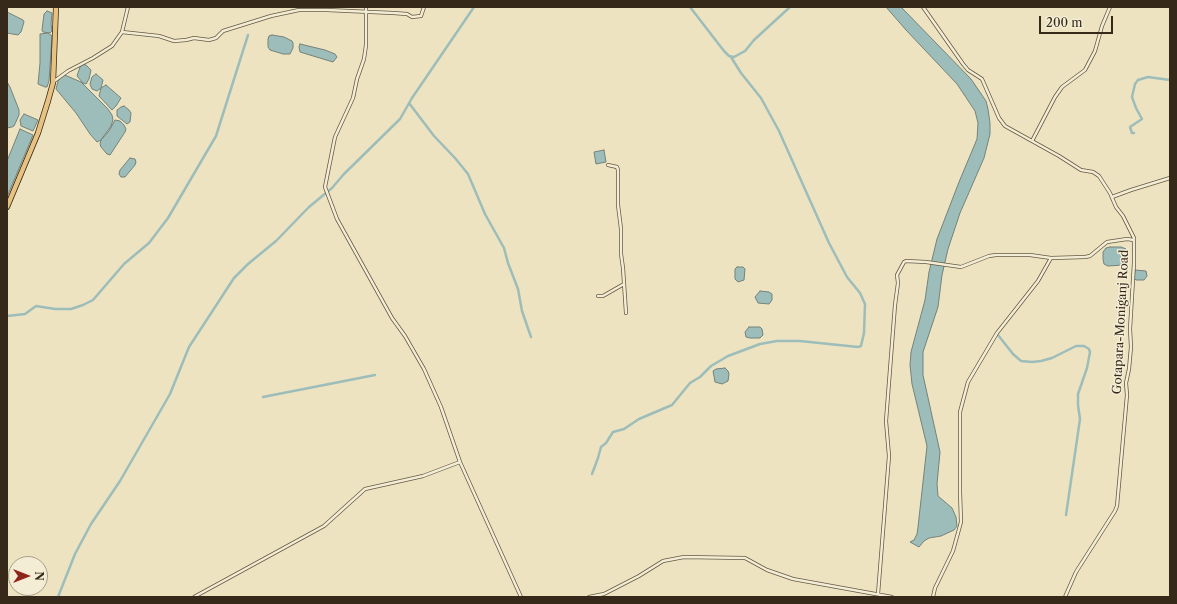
<!DOCTYPE html>
<html>
<head>
<meta charset="utf-8">
<style>
  body { margin:0 }
  #map { position:relative; width:1177px; height:604px; overflow:hidden; background:#eee3c0; font-family:"Libre Caslon Text",serif }
  canvas { display:block }
  .frame { position:absolute; inset:0; border:8px solid #372919; pointer-events:none }
  .north { position:absolute; left:8px; top:556px; width:40px; height:40px; box-sizing:border-box; background:#f4edd6; border:1px solid #a89f8a; border-radius:50%; rotate:90deg; font-size:11px; font-weight:700; line-height:16px; text-align:center; color:#372919 }
  .north::after { content:''; display:block; margin:auto; width:14px; height:18px; background:#8f2418; clip-path:polygon(50% 0,100% 100%,50% 72%,0 100%) }
  .scale { position:absolute; left:1039px; top:16px; width:74px; height:18px; box-sizing:border-box; border:2px solid #372919; border-top:0; padding-left:5px; font-size:12px; line-height:14px; white-space:nowrap; color:#372919; -webkit-text-stroke:3px #f4edd6; paint-order:stroke }
</style>
</head>
<body>
<div id="map">
<canvas width="1177" height="604"></canvas>
<div class="frame"></div>
<div class="north">N</div>
<div class="scale">200 m</div>
</div>
<script>
const context = document.querySelector('canvas').getContext('2d');
context.lineJoin = 'round';
function paint(path, color) {
  context.fillStyle = color;
  context.fill(path, 'evenodd');
}
function poly(rows) {
  const path = new Path2D();
  for (const r of rows) {
    path.moveTo(r[0], r[1]);
    for (let i = 2; i < r.length; i += 2) path.lineTo(r[i], r[i + 1]);
  }
  return path;
}
function trace(path, color, width, dash) {
  context.strokeStyle = color;
  context.lineWidth = width;
  context.lineCap = dash ? 'butt' : 'round';
  context.setLineDash(dash || []);
  context.stroke(path);
}
function label(font, color, halo, rows, align = 'center') {
  context.font = font + ' "Libre Caslon Text",serif';
  context.lineWidth = 3;
  context.setLineDash([]);
  context.textBaseline = 'middle';
  context.strokeStyle = halo;
  context.fillStyle = color;
  for (const [text, x, y, turn = 0] of rows) {
    context.save();
    context.translate(x, y);
    context.rotate((+turn || 0) * Math.PI / 180);
    context.textAlign = isNaN(turn) ? turn : align;
    if (halo) context.strokeText(text, 0, 0);
    context.fillText(text, 0, 0);
    context.restore();
  }
}
const water = poly([
  [886,7,901,7,971,79,986,101,988,109,990,123,990,134,984,158,960,213,948,249,942,275,938,307,923,352,923,375,940,452,937,484,938,496,952,508,956,517,957,526,954,530,941,536,929,538,924,541,919,547,910,542,914,540,917,534,918,527,927,446,912,384,910,365,911,352,925,300,929,272,937,239,959,182,977,139,978,123,975,111,957,84,906,30,886,7],
  [47,11,52,13,51,24,52,31,50,33,43,32,42,30,44,14,47,11],
  [7,12,23,20,24,22,21,32,18,35,7,33,7,12],
  [48,33,52,36,49,81,47,87,45,87,38,84,40,63,40,34,48,33],
  [272,35,284,37,292,41,293,43,293,48,290,54,283,54,270,50,268,47,268,39,269,36,272,35],
  [300,44,325,50,335,54,337,57,333,62,300,52,299,47,300,44],
  [82,64,86,65,91,70,89,79,86,84,83,83,77,76,80,67,82,64],
  [96,74,103,80,101,88,97,91,92,89,90,84,92,77,96,74],
  [63,75,67,76,81,82,108,109,112,115,113,120,111,126,101,140,109,131,115,120,120,121,124,125,126,129,125,132,110,155,107,154,101,147,100,144,101,140,97,142,90,134,76,113,56,89,58,81,63,75],
  [7,82,10,87,19,110,19,115,14,126,12,127,7,128,7,82],
  [106,85,121,98,116,106,112,110,99,96,101,88,106,85],
  [124,106,129,110,131,113,130,122,127,124,117,116,117,110,121,107,124,106],
  [24,114,38,120,33,131,21,126,20,120,24,114],
  [20,129,33,135,7,197,7,161,20,129],
  [604,150,606,162,596,164,594,152,604,150],
  [130,158,135,159,136,162,135,165,125,177,121,177,119,174,120,170,130,158],
  [1110,247,1121,247,1126,249,1127,259,1123,265,1108,266,1104,264,1103,259,1103,252,1106,248,1110,247],
  [737,267,743,267,745,269,744,280,738,282,735,279,735,269,737,267],
  [1135,270,1146,271,1147,276,1144,280,1136,280,1134,278,1135,270],
  [760,291,769,292,772,294,772,300,769,304,758,303,755,297,760,291],
  [749,327,760,327,762,329,763,335,760,338,750,338,746,337,745,332,749,327],
  [725,368,728,371,729,374,728,381,722,384,715,382,713,371,716,369,725,368]
]);
const canal = poly([
  [690,7,724,51,729,56,734,57,745,51,754,40,790,7],
  [409,103,434,136,455,158,468,174,485,214,504,248,508,263,518,289,522,311,531,337],
  [1134,133,1132,133,1130,127,1142,119,1136,108,1132,97,1135,84,1138,80,1148,77,1170,80],
  [7,316,25,314,36,306,55,309,71,309,83,305,93,300,124,264,149,243,168,218,216,136,248,35],
  [998,335,1013,354,1021,361,1032,362,1041,361,1052,358,1076,346,1084,346,1089,349,1090,352,1087,368,1078,394,1078,405,1080,419,1066,515],
  [263,397,375,375],
  [592,474,598,458,601,447,606,443,613,432,624,429,639,419,672,405,690,383,700,377,711,366,728,356,760,344,777,341,800,341,858,347,861,346,864,333,865,304,860,293,847,277,829,243,779,131,761,98,741,73,731,57],
  [58,597,75,554,91,524,120,481,170,394,189,347,234,278,248,264,276,241,309,207,332,188,344,174,400,119,412,98,474,7]
]);
const minor = poly([
  [366,7,366,45,364,59,357,79,353,98,335,137,325,187,337,219,392,318,405,336,424,369,441,407,460,462,521,597],
  [923,7,963,64,968,70,982,79,999,118,1005,126,1059,156,1081,170,1093,172,1099,176,1110,193,1116,207,1123,216,1134,238,1134,263,1130,329,1131,347,1129,369,1126,383,1127,395,1117,506,1115,511,1076,572,1065,597],
  [122,32,159,36,174,41,186,40,194,38,209,40,216,38,223,31,271,16,299,10,327,10,393,13,407,14,412,17,421,16,424,7],
  [53,82,68,71,93,58,112,46,122,32,128,7],
  [1032,141,1055,97,1062,87,1085,70,1095,51,1102,26,1110,7],
  [608,165,617,167,618,170,618,205,621,229,621,254,623,268,626,313],
  [1112,197,1131,190,1170,178],
  [598,296,603,296,624,284],
  [878,594,889,456,886,421,895,305,898,283,897,275,904,262,906,261,926,262,961,267,989,256,996,255,1030,255,1051,258,1085,257,1090,256,1107,242,1127,239,1134,240],
  [194,597,324,526,365,489,423,476,460,462],
  [589,597,604,594,639,576,663,561,684,557,745,558,767,570,793,579,892,597],
  [933,597,935,588,953,551,961,522,960,492,960,412,968,382,997,333,1038,281,1051,258]
]);
const trunk = poly([
  [7,207,38,133,48,101,53,83,56,7]
]);
const streetNames = [
  ["Gotapara-Moniganj Road",1121,322,-87]
];
paint(water, '#9cbdba');
trace(water, '#74827a', 1);
trace(canal, '#9cbdba', 2.5);
trace(minor, '#655843', 4);
trace(trunk, '#372919', 6);
trace(minor, '#f4edd6', 2.5);
trace(trunk, '#e7c280', 4.5);
label('12px', '#372919', '#f4edd6', streetNames);
</script>
</body>
</html>
